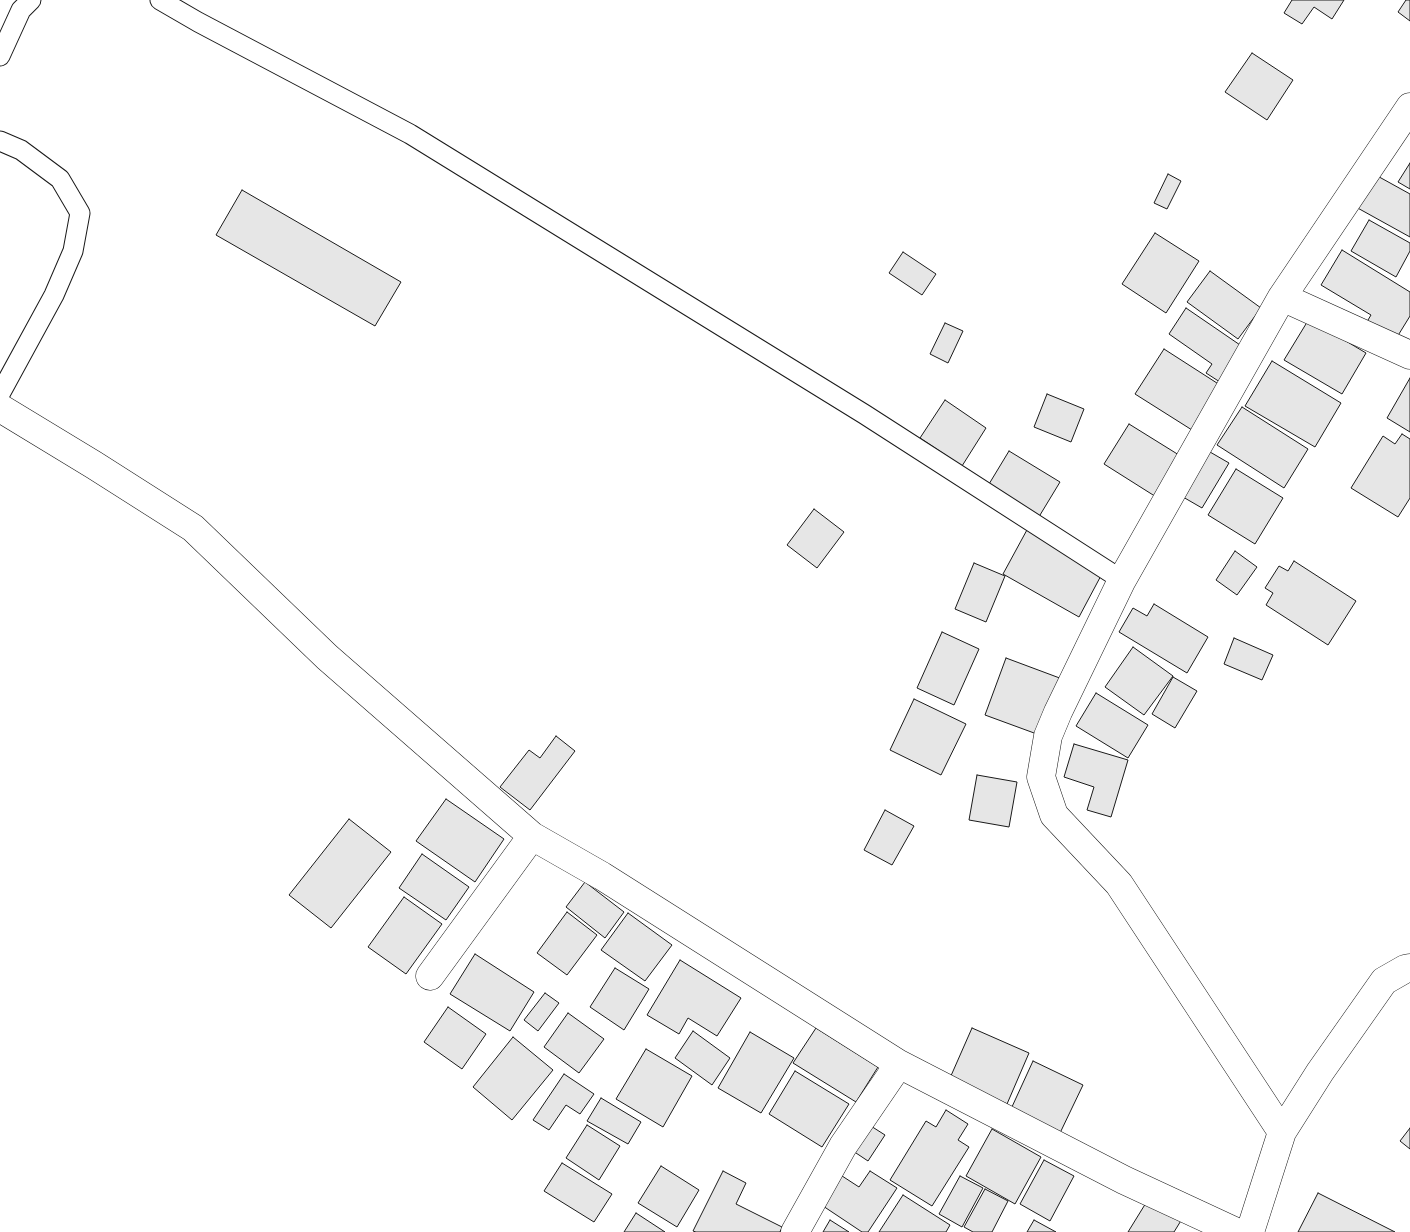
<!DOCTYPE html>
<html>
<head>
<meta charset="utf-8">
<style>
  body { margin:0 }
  canvas { display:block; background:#fff }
</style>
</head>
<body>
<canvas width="1410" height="1232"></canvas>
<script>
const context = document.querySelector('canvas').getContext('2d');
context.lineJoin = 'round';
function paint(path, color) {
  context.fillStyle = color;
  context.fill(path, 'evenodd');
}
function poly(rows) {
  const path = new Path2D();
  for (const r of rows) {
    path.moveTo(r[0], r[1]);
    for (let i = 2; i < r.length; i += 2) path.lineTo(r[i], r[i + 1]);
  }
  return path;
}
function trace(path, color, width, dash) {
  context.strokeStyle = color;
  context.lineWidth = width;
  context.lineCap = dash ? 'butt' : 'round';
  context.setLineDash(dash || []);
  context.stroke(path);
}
const building = poly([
  [1292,0,1344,0,1332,19,1314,7,1302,24,1284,13,1292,0],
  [1406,0,1410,0,1410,21,1398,12,1406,0],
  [1252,53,1293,80,1267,120,1225,92,1252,53],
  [1410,163,1410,189,1398,182,1410,163],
  [1372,173,1410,194,1410,237,1354,206,1372,173],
  [1168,174,1181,181,1167,209,1154,203,1168,174],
  [242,190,401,282,375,326,216,235,242,190],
  [1369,220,1410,243,1410,251,1396,277,1351,251,1369,220],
  [1155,233,1199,261,1166,313,1122,284,1155,233],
  [1342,250,1410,292,1410,316,1394,342,1365,325,1371,315,1321,285,1342,250],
  [903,252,936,274,922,295,889,273,903,252],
  [1210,271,1261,308,1238,339,1187,302,1210,271],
  [1186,308,1243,347,1220,382,1206,373,1212,364,1169,334,1186,308],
  [1309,319,1366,353,1342,394,1284,360,1309,319],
  [945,323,963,331,948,363,930,354,945,323],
  [1164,349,1220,385,1192,430,1135,394,1164,349],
  [1272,361,1341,403,1315,447,1245,406,1272,361],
  [1410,378,1410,432,1387,418,1410,378],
  [1047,394,1084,409,1071,442,1034,427,1047,394],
  [945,400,986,428,962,466,920,438,945,400],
  [1242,407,1308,449,1284,488,1217,445,1242,407],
  [1129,424,1187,460,1161,500,1104,464,1129,424],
  [1402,434,1410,439,1410,498,1398,517,1351,488,1383,436,1395,444,1402,434],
  [1009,451,1060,482,1037,520,986,489,1009,451],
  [1210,452,1229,463,1202,508,1183,497,1210,452],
  [1236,469,1283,498,1255,544,1208,515,1236,469],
  [814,509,844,532,817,568,787,545,814,509],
  [1028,528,1104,570,1079,617,1003,574,1028,528],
  [1235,551,1257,567,1237,595,1216,580,1235,551],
  [1294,561,1356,601,1328,645,1266,605,1273,593,1265,588,1279,566,1288,571,1294,561],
  [974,563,1005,576,986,622,955,609,974,563],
  [1154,604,1208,637,1187,673,1119,632,1133,608,1147,616,1154,604],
  [942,632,979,649,954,705,917,688,942,632],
  [1234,638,1273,655,1262,680,1224,664,1234,638],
  [1133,647,1173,676,1144,715,1105,687,1133,647],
  [1006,658,1065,680,1045,737,985,715,1006,658],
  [1173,677,1197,691,1175,728,1152,714,1173,677],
  [1096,693,1148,725,1128,758,1076,726,1096,693],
  [914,699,966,724,941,775,890,750,914,699],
  [556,736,575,751,530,810,500,787,529,750,540,758,556,736],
  [1074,744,1128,760,1111,817,1087,810,1094,787,1064,777,1074,744],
  [977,775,1017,782,1009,827,969,820,977,775],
  [446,799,504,839,475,882,416,841,446,799],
  [885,810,914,826,892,865,864,850,885,810],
  [349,819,391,852,331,928,289,895,349,819],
  [422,854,469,887,446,920,399,888,422,854],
  [585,882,624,912,605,938,566,907,585,882],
  [404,897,442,924,406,974,368,947,404,897],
  [567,912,597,935,567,975,537,953,567,912],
  [628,913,672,945,645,981,601,950,628,913],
  [475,954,534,992,510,1031,450,994,475,954],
  [680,960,741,998,717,1036,688,1018,679,1034,647,1015,680,960],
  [615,968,649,989,624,1030,590,1007,615,968],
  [545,993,559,1003,538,1031,524,1020,545,993],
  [448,1007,486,1034,462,1069,424,1042,448,1007],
  [568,1013,604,1039,579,1073,544,1047,568,1013],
  [816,1028,878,1067,856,1102,793,1063,816,1028],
  [972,1028,1029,1053,1007,1104,950,1078,972,1028],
  [693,1031,730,1058,712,1085,675,1058,693,1031],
  [750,1032,794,1058,761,1113,718,1088,750,1032],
  [513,1037,553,1070,512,1120,473,1087,513,1037],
  [646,1049,692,1076,663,1127,616,1099,646,1049],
  [1033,1061,1083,1085,1060,1133,1011,1109,1033,1061],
  [795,1071,849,1104,822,1147,769,1114,795,1071],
  [564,1074,594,1094,580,1114,566,1105,549,1130,533,1120,564,1074],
  [601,1098,641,1122,628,1144,587,1121,601,1098],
  [946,1110,968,1124,958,1140,969,1147,932,1206,890,1180,926,1121,936,1127,946,1110],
  [863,1121,885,1135,868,1161,847,1147,863,1121],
  [587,1125,620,1146,599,1180,566,1158,587,1125],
  [1410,1128,1410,1149,1400,1141,1410,1128],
  [992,1129,1041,1157,1015,1204,966,1176,992,1129],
  [1044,1160,1074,1176,1050,1221,1020,1204,1044,1160],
  [562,1163,612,1194,594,1222,544,1191,562,1163],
  [661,1166,699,1190,677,1227,638,1203,661,1166],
  [723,1171,746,1183,736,1204,782,1227,780,1232,696,1232,693,1231,723,1171],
  [870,1171,897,1188,868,1232,862,1232,820,1204,839,1174,859,1187,870,1171],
  [960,1176,983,1188,962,1227,939,1214,960,1176],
  [985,1189,1008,1201,992,1232,973,1232,964,1227,985,1189],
  [1318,1193,1395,1232,1298,1232,1318,1193],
  [903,1195,950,1225,946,1232,879,1232,903,1195],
  [1149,1198,1182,1219,1174,1232,1128,1232,1149,1198],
  [636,1213,665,1232,624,1232,636,1213],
  [830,1220,849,1232,823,1232,830,1220],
  [1034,1220,1056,1232,1027,1232,1034,1220]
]);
const service = poly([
  [160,0,198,22,410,134,864,414,1122,580],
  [0,56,21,10,31,0],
  [0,141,21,150,60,179,80,213,73,251,54,295,0,394]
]);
const minor = poly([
  [1282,297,1410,355],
  [0,408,94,465,193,528,327,657,532,836,602,876,899,1064,1124,1180,1236,1232],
  [430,976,532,836],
  [1282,1132,1119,884,1054,815,1041,777,1048,736,1058,712,1122,580,1282,297,1410,107],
  [795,1232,843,1146,899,1064],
  [1250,1232,1282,1132,1320,1072,1384,981,1405,969,1410,968]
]);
paint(building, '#e6e6e6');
trace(building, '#1a1a1a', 1);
trace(service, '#1a1a1a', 21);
trace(minor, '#1a1a1a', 29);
trace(service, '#fff', 19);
trace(minor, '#fff', 28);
</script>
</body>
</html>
